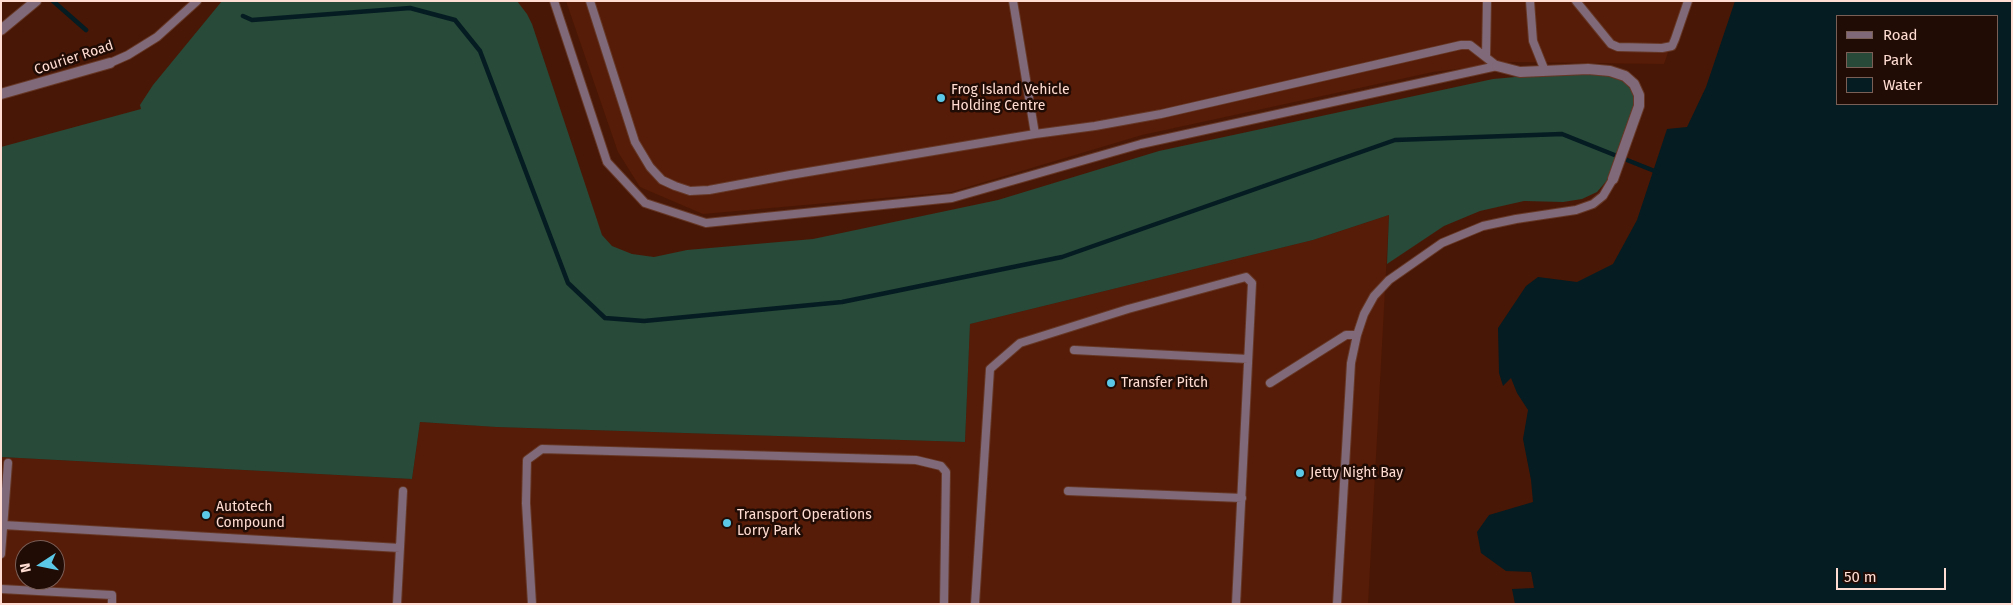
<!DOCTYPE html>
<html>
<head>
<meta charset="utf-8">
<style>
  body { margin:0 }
  #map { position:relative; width:2013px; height:605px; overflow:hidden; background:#491705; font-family:"Fira Sans",sans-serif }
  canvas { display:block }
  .frame { position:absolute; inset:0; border:2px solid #ffddd2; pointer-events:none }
  .legend { position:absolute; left:1836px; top:15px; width:162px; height:90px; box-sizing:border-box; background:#210b05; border:1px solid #7a5f57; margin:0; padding:6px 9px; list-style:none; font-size:15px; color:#ffddd2 }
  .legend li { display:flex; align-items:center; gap:10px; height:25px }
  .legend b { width:25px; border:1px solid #7a5f57 }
  .north { position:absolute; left:15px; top:540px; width:50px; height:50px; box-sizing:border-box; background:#210b05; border:1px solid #7a5f57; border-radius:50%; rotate:259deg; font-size:14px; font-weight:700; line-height:20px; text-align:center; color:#ffddd2 }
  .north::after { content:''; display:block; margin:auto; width:18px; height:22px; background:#5ac8e6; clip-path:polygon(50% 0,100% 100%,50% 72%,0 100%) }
  .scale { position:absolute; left:1836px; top:568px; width:110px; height:22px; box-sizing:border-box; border:2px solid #ffddd2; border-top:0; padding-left:6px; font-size:15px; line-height:18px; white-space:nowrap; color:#ffddd2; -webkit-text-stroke:4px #210b05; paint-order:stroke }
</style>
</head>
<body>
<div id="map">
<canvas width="2013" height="605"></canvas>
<div class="frame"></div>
<ul class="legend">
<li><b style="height:6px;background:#806978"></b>Road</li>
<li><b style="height:14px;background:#284a38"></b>Park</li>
<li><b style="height:14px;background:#041c22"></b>Water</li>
</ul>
<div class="north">N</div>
<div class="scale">50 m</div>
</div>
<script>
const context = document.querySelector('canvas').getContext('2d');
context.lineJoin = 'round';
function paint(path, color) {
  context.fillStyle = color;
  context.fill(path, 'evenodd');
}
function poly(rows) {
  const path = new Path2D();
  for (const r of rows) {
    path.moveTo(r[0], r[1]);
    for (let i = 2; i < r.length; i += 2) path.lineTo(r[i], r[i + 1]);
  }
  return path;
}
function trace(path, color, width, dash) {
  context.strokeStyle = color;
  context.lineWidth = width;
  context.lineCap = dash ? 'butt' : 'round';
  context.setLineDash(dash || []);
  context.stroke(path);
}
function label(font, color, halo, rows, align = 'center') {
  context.font = font + ' "Fira Sans",sans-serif';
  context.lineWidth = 5;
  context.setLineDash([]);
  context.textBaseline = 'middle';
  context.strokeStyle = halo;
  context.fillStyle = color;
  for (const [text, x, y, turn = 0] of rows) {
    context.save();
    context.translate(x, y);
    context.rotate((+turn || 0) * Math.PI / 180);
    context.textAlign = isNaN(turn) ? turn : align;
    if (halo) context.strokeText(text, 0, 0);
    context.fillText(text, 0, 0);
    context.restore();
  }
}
const built = poly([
  [566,1,1686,1,1664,64,1513,62,1433,72,1142,135,951,192,703,214,640,187,618,152],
  [1389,215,1368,604,1,604,1,457,412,479,420,422,496,427,965,442,970,324,1313,240],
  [25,550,55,550,55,580,25,580]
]);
const green = poly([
  [222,1,517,1,527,14,532,24,602,235,612,246,632,254,654,257,687,250,813,239,998,200,1159,151,1493,79,1606,69,1629,81,1635,102,1609,178,1597,192,1582,199,1563,202,1524,201,1480,211,1444,226,1387,264,1389,215,1313,240,970,324,965,442,496,427,420,422,412,479,1,457,1,147,141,109,140,105,153,85]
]);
const water = poly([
  [1735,1,2012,1,2012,604,1515,604,1512,589,1534,588,1531,572,1506,571,1481,553,1477,532,1489,515,1533,502,1531,480,1523,439,1528,410,1517,393,1511,378,1503,386,1499,373,1498,328,1526,286,1538,277,1577,282,1613,264,1637,220,1667,129,1687,127,1706,87],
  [1837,16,1997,16,1997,104,1837,104]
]);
const stream = poly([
  [53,1,86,30],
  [243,16,252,20,410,8,455,20,480,51,568,283,605,318,644,321,842,302,1062,257,1395,140,1562,134,1657,172]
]);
const service = poly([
  [554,1,607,162,645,203,706,223,952,198,1141,144,1497,66],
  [590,1,635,142,650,167,662,180,675,186,690,191,709,190,790,175,1035,134,1095,126,1161,114,1461,45,1470,45,1497,66],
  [1013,1,1035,134],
  [1530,1,1533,41,1545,71],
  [1576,1,1611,44,1618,47,1662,48,1672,46,1675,39,1688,1],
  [1486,57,1487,1],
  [110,63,128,55,157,37,197,1],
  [1074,350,1248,359],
  [1270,383,1346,335,1357,335],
  [1068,491,1242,498],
  [3,525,400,548],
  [1,554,8,463],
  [1,589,112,595,112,604],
  [397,604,403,491],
  [532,604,526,503,527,460,542,449,916,460,941,466,946,472,944,604],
  [975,604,990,369,1020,343,1128,309,1246,277,1252,283,1236,604],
  [1337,604,1351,363,1357,335,1364,314,1374,296,1389,280,1442,243,1483,226,1516,219,1576,210,1593,204,1603,196,1613,179]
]);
const minor = poly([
  [1,30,36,1],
  [1497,66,1520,72,1588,69,1610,71,1625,76,1634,84,1639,95,1639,106,1613,179],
  [1,94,110,63]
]);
const markers = [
  [941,98,5,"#5ac8e6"],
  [1111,383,5,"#5ac8e6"],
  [1300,473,5,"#5ac8e6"],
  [206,515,5,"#5ac8e6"],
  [727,523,5,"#5ac8e6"]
];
const streetNames = [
  ["Courier Road",74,58,-18]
];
const poiNames = [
  ["Frog Island Vehicle",951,90],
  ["Holding Centre",951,106],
  ["Transfer Pitch",1121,383],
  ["Jetty Night Bay",1310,473],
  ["Autotech",216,507],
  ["Compound",216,523],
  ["Transport Operations",737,515],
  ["Lorry Park",737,531]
];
paint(built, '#561c07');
paint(green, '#284a38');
paint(water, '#041c22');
trace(stream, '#041c22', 4.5);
trace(service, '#663726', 10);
trace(minor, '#663726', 12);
trace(service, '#806978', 8);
trace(minor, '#806978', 10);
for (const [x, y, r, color] of markers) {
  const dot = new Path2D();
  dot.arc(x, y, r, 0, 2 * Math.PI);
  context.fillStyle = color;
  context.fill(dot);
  trace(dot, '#210b05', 2);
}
label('14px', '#ffddd2', '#210b05', streetNames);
label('14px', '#ffddd2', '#210b05', poiNames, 'left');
</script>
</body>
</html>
